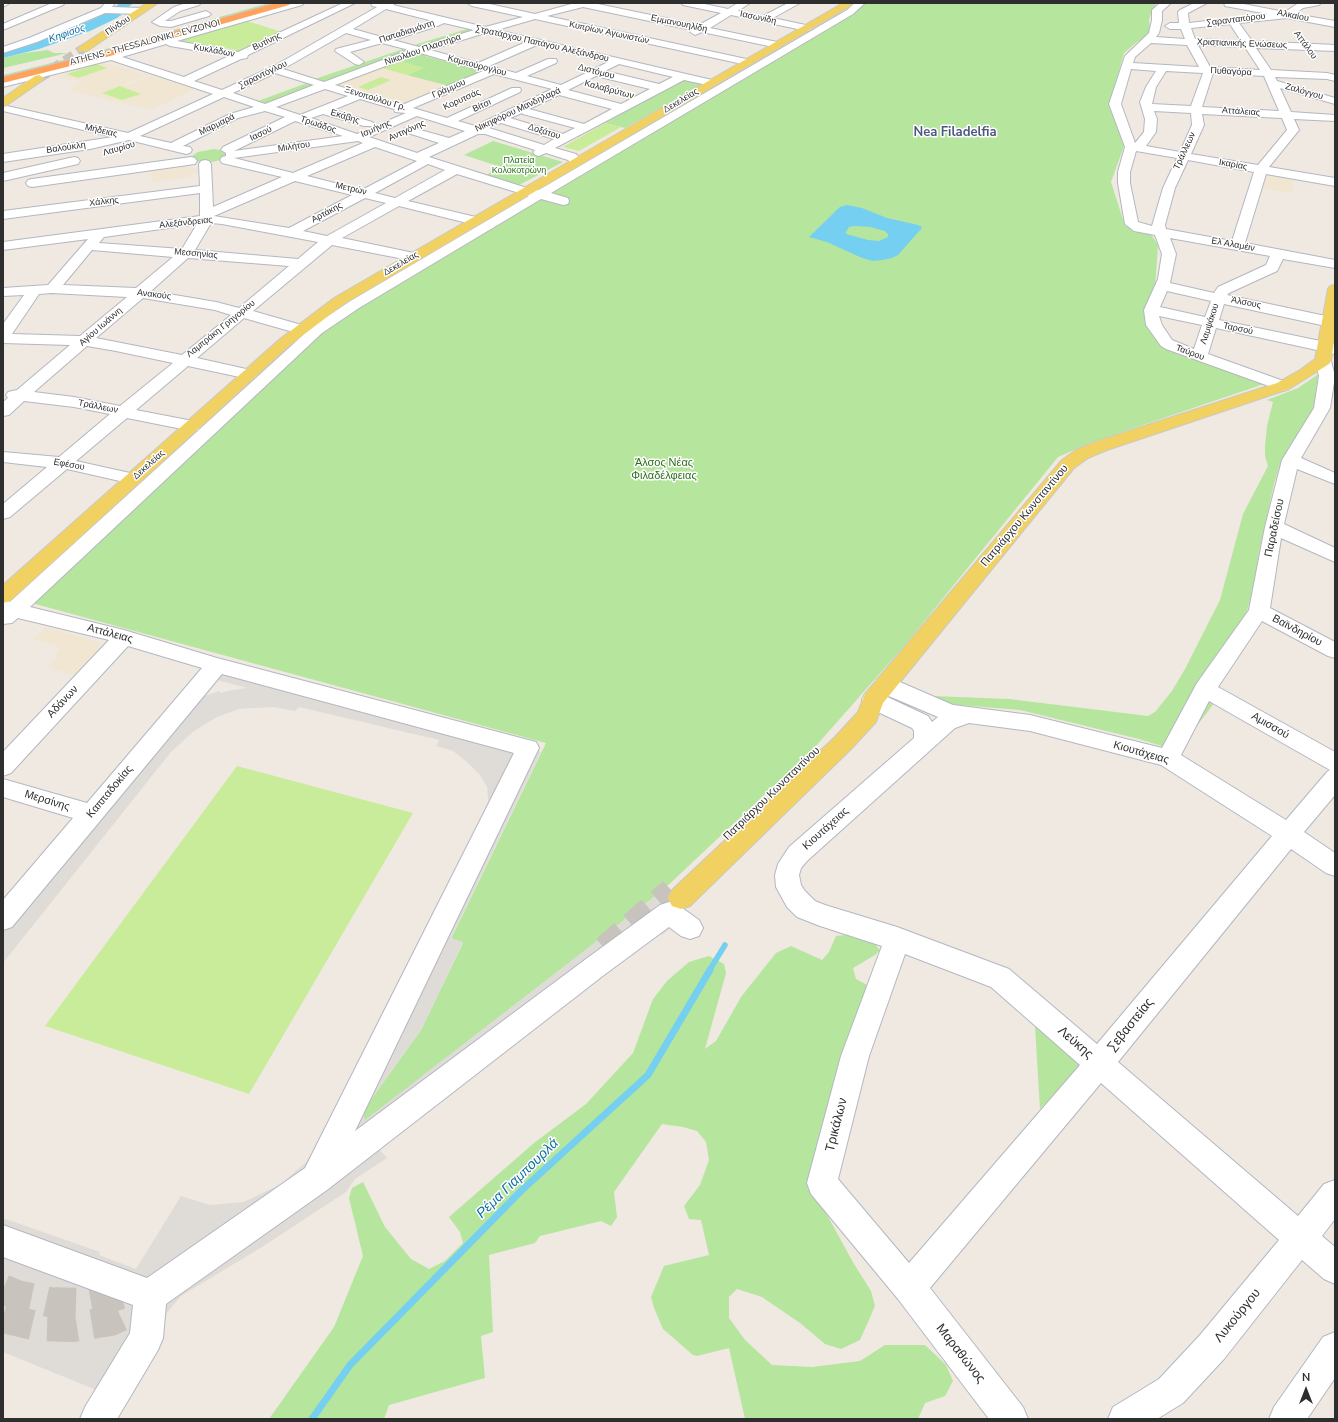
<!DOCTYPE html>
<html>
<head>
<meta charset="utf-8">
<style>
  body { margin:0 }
  #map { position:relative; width:1338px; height:1422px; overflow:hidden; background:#efe9e1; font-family:"Nunito Sans",sans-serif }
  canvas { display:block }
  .frame { position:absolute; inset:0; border:4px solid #2e2e2e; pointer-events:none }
  .north { position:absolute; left:1286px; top:1370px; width:40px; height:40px; -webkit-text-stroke:3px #fff; paint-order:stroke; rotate:0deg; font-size:11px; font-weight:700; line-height:16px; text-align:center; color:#2e2e2e }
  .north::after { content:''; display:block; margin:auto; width:14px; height:18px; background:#2e2e2e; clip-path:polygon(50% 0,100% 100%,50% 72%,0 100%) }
</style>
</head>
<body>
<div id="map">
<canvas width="1338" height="1422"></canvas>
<div class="frame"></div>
<div class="north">N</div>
</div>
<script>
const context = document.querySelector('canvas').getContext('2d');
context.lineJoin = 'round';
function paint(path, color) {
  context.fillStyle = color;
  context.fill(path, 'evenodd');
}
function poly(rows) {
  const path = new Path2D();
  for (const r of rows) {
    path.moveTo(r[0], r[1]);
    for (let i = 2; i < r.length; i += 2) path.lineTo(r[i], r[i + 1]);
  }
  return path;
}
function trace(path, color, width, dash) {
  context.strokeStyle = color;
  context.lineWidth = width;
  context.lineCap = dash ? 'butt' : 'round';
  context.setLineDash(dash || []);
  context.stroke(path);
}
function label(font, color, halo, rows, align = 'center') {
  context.font = font + ' "Nunito Sans",sans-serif';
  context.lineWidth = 3;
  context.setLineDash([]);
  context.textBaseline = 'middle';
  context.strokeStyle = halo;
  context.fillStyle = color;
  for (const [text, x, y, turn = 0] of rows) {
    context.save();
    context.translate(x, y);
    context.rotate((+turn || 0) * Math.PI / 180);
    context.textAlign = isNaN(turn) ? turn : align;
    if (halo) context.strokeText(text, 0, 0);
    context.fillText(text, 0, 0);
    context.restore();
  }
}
const education = poly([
  [101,62,149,75,122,85,125,86,152,76,195,89,150,110,70,90,81,81,56,78,66,72],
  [379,67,449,86,405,105,333,84],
  [179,165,198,169,198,173,191,174,191,177,152,182,151,169],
  [1266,172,1295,176,1292,193,1261,188],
  [46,627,105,644,74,675,48,667,58,656,56,656,60,647,33,639]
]);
const green = poly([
  [269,3,273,3,102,52,3,76,3,75,99,51],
  [862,3,1160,3,1156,4,1151,13,1149,20,1150,31,1148,36,1137,42,1124,53,1110,102,1124,146,1111,182,1125,226,1149,231,1158,245,1155,288,1146,306,1144,317,1154,337,1163,346,1264,384,1090,443,1058,457,905,645,815,747,663,890,365,1121,362,1112,421,1030,463,943,451,939,546,743,28,602,339,317],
  [467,29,475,31,420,48,411,46],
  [403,49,412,51,324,82,315,79],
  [48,50,54,53,68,53,3,68,3,58,25,53],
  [420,52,428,54,425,56,483,71,449,86,407,75,423,68,396,60],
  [683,79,703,84,625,128,605,123],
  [307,83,317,85,268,104,258,101],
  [493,141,563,162,519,185,486,175,501,167,464,155],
  [214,149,222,150,226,152,227,155,224,159,208,163,194,161,192,158,193,155,198,152],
  [1317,375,1318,375,1313,413,1280,464,1274,484,1259,552,1255,581,1247,611,1240,625,1217,661,1215,702,1178,751,1139,739,1020,710,935,703,933,696,1009,699,1148,716,1155,712,1172,691,1185,669,1220,600,1243,514,1268,466,1265,456,1265,447,1267,426,1273,402,1267,400,1298,388],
  [846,935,873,942,880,950,875,955,853,968,856,979,871,987,817,1142,817,1174,818,1193,827,1215,854,1264,871,1291,875,1306,860,1340,841,1349,825,1344,800,1323,762,1297,737,1289,729,1297,729,1318,745,1340,772,1365,812,1367,860,1361,885,1345,925,1345,946,1365,953,1381,945,1396,925,1403,918,1419,745,1419,729,1348,697,1356,693,1355,663,1329,654,1308,651,1297,664,1266,709,1255,701,1220,689,1219,684,1206,700,1185,709,1160,706,1142,697,1131,683,1127,662,1124,614,1192,617,1217,611,1226,601,1221,540,1236,535,1243,489,1255,493,1332,481,1336,485,1378,389,1405,384,1419,269,1419,334,1327,363,1256,349,1198,352,1188,363,1182,385,1227,411,1259,429,1269,445,1261,463,1243,460,1232,449,1217,534,1143,586,1104,633,1053,653,999,667,981,689,962,709,956,724,964,726,973,705,1049,716,1041,741,997,776,953,791,946,822,960,829,952,836,936],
  [1035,1026,1082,1065,1040,1109]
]);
const pitch = poly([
  [247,21,282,32,239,52,234,52,237,50,207,45,204,46,178,41],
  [396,60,424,68,407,75,379,67],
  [96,64,107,68,78,78,67,74],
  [381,77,391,80,368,90,358,87],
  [120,86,141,94,122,100,102,93],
  [605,123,621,127,579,151,563,147],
  [237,766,413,813,249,1094,45,1026]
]);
const plaza = poly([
  [217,665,541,752,451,938,463,942,421,1030,362,1112,365,1120,663,890,689,912,662,935,658,931,379,1149,387,1158,355,1179,346,1192,262,1247,181,1296,146,1338,111,1396,3,1352,3,1218,100,1252,99,1255,136,1269,181,1196,210,1205,244,1202,281,1184,306,1162,325,1133,489,810,487,787,479,774,468,763,453,751,436,746,439,740,299,707,295,711,272,707,239,709,217,717,194,731,171,752,3,963,3,932,187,708,200,701,199,698,219,691,220,693,232,690,247,688,206,677]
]);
const water = poly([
  [108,14,122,15,91,29,71,36,59,34,76,29],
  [52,36,65,38,37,48,3,57,3,52],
  [847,205,862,208,887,218,918,225,922,227,921,229,898,255,892,258,882,260,873,261,862,258,827,242,809,237,840,207],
  [855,226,870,227,885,231,888,234,888,237,879,241,868,240,846,234,846,232,849,227]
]);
const streamFar1 = poly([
  [709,971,725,945]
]);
const stream = poly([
  [312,1419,350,1365,522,1190,648,1075,710,970]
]);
const river = poly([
  [120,3,133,3,117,18,90,31,39,49,3,58,3,50,29,43,80,25,109,12,120,3]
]);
const majorTunnelFar2 = poly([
  [39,78,83,49]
]);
const majorTunnelFar1 = poly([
  [604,948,671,890]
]);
const majorTunnel = poly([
  [3,1289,17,1295,49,1302,82,1303,113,1297,139,1287],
  [3,1318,37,1326,73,1327,111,1321,158,1299]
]);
const minor = poly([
  [3,3,10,3,3,7,3,3],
  [52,3,65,3,63,5,3,30,3,24,52,3],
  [105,3,115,3,112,7,141,8,146,11,141,14,105,13,37,42,3,53,3,47,29,38,101,8,105,3],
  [186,3,201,3,199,5,180,11,165,21,171,21,206,11,211,14,209,16,171,27,160,26,152,22,174,7,186,3],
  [289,3,304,3,302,5,177,41,238,52,343,3,355,3,248,55,247,58,241,59,194,81,222,90,276,65,377,7,372,6,371,3,396,3,393,5,485,27,523,17,472,6,467,3,485,3,535,14,575,3,593,3,699,25,721,13,683,5,681,3,700,3,728,9,738,3,750,3,738,11,763,16,788,3,800,3,773,18,810,26,812,28,810,30,807,31,731,15,710,28,782,43,783,45,778,48,702,32,695,35,690,32,692,30,583,7,547,16,751,60,752,62,747,65,535,19,497,30,712,80,717,83,712,86,684,80,555,148,576,154,581,160,579,163,571,163,568,160,546,153,539,156,535,155,533,152,535,150,485,134,478,134,429,157,527,188,539,190,847,10,855,3,865,3,853,14,551,193,568,198,569,201,568,204,563,205,541,199,359,308,322,333,30,607,124,630,217,658,536,742,539,748,355,1131,586,959,660,905,669,902,678,905,699,920,703,928,699,936,690,939,681,936,669,927,604,975,327,1190,166,1304,163,1338,158,1350,117,1419,80,1419,85,1407,130,1333,133,1305,3,1257,3,1225,147,1278,305,1168,514,753,222,674,12,927,3,930,3,900,73,818,3,797,3,779,87,803,202,668,128,646,11,773,3,776,3,752,109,640,18,618,12,623,3,624,3,600,10,602,312,327,349,302,529,196,457,174,408,201,480,218,482,221,480,224,475,225,399,206,342,238,414,253,419,254,421,257,419,260,414,261,332,245,253,311,305,326,308,329,305,332,300,334,244,318,197,358,255,371,257,374,255,377,249,379,188,366,136,410,198,422,200,426,198,430,192,431,127,418,76,461,139,475,142,479,139,483,133,484,67,469,10,517,3,519,3,504,47,467,3,462,3,452,59,457,110,414,74,407,24,401,9,415,3,416,3,402,8,398,6,395,8,392,17,390,70,345,3,343,3,324,24,295,3,296,3,288,48,285,88,239,3,250,3,242,200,216,200,193,3,219,3,211,200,186,199,164,201,161,205,160,209,161,211,164,213,207,282,177,222,163,220,160,222,157,226,156,226,153,221,150,223,147,285,117,265,111,238,118,183,146,190,147,192,150,190,153,186,154,129,140,90,149,3,162,3,154,113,137,3,111,3,107,7,106,128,133,213,94,111,60,3,87,3,81,107,55,289,3],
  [386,9,433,21,382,37,353,29,386,9],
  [444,23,474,30,419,47,393,40,435,27,444,23],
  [346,33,371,40,336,49,335,51,355,64,359,65,364,62,350,52,382,43,409,50,324,82,283,69,346,33],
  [485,33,526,42,478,63,430,50,485,33],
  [166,44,170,46,229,56,184,77,122,57,166,44],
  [537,45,608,62,594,69,586,69,585,71,586,73,561,85,527,76,556,63,557,61,556,59,548,59,516,73,489,66,537,45],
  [420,53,483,71,402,105,335,85,420,53],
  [619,64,673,77,659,84,605,71,619,64],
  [275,73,314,85,265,104,233,93,275,73],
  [494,74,552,89,475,126,458,121,520,92,521,90,520,88,512,88,447,118,413,108,494,74],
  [596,76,650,89,621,104,568,90,596,76],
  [325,89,348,96,300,115,276,107,325,89],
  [559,95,612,109,584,124,529,109,559,95],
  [224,97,254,107,230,114,171,143,140,136,224,97],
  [360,99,394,109,395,112,406,113,357,134,311,118,323,114,364,126,372,126,374,124,372,122,333,110,360,99],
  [522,113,523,114,575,128,563,134,510,118,522,113],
  [417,116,465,131,449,138,413,128,405,128,403,130,405,132,439,143,417,153,369,137,417,116],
  [295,121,343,136,234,151,295,121],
  [501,123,554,139,544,145,489,128,501,123],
  [358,141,363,143,293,173,234,158,358,141],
  [375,147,417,161,362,190,307,176,375,147],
  [428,164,445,170,395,198,375,193,428,164],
  [295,181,352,195,289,228,214,216,295,181],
  [365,198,386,203,327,236,303,231,365,198],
  [211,223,222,224,318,242,298,259,195,250,211,223],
  [197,224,182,249,99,243,104,237,197,224],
  [92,250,173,257,136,288,63,285,92,250],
  [188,258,289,266,239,308,216,302,151,291,188,258],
  [52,293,127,297,80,336,12,334,39,294,52,293],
  [143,298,215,310,231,315,182,355,96,338,143,298],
  [87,346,116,351,173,363,120,406,74,397,34,392,87,346],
  [1160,3,1171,3,1162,11,1162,20,1159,33,1156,37,1185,39,1181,29,1170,29,1165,26,1170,23,1179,23,1178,12,1180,10,1194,3,1207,3,1188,13,1189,23,1268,14,1225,6,1224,3,1238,3,1285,12,1297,4,1321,3,1319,5,1303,8,1295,14,1335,21,1335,27,1287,18,1239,23,1252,41,1335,45,1335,51,1256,48,1271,70,1327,73,1335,75,1335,81,1327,79,1275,77,1277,81,1335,98,1335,104,1280,88,1291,112,1335,115,1335,121,1294,119,1299,130,1269,167,1335,178,1335,186,1266,174,1245,243,1335,260,1335,268,1283,259,1277,271,1229,293,1227,295,1335,318,1335,328,1224,304,1219,320,1335,344,1335,354,1216,328,1208,354,1289,383,1291,386,1289,389,1283,391,1277,389,1166,349,1161,346,1146,325,1144,310,1158,279,1162,254,1155,235,1134,231,1125,224,1118,183,1118,172,1125,147,1109,104,1125,56,1149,33,1152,20,1152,10,1160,3],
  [1230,24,1241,41,1195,39,1191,28,1230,24],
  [1151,43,1187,45,1199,67,1133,63,1135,57,1151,43],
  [1198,45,1245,47,1260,70,1210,67,1198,45],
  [1131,69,1156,71,1146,87,1140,102,1145,119,1144,132,1135,143,1121,104,1131,69],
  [1166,71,1203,73,1191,106,1152,104,1156,87,1166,71],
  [1213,73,1264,76,1279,111,1202,107,1213,73],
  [1154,111,1191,113,1192,125,1180,152,1146,146,1156,132,1157,119,1154,111],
  [1202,114,1282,118,1287,130,1258,165,1191,154,1204,125,1202,114],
  [1136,151,1177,158,1163,188,1152,226,1138,222,1130,183,1130,172,1136,151],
  [1188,160,1254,172,1232,241,1166,229,1165,225,1175,188,1188,160],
  [1170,238,1270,256,1266,265,1218,287,1214,293,1170,283,1176,254,1170,238],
  [1167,291,1211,301,1205,317,1160,307,1167,291],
  [1159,316,1202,325,1194,349,1172,340,1162,325,1159,316],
  [74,157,78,158,80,161,78,164,3,181,3,173,74,157],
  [191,157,195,158,197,161,195,164,32,187,28,186,26,183,28,180,32,179,191,157],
  [1323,356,1329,358,1331,361,1335,376,1330,408,1301,458,1335,473,1335,484,1297,469,1284,524,1335,548,1335,562,1281,538,1270,608,1335,642,1335,658,1328,656,1262,621,1218,687,1335,752,1335,795,1304,832,1335,853,1335,876,1326,873,1291,849,1118,1062,1298,1216,1324,1184,1335,1180,1335,1219,1322,1236,1335,1247,1335,1284,1324,1279,1302,1260,1224,1359,1183,1403,1157,1419,1108,1419,1113,1407,1159,1379,1200,1335,1279,1240,1101,1083,930,1288,1023,1407,1028,1419,989,1419,898,1299,811,1194,807,1183,841,1056,882,946,820,926,797,917,787,907,776,887,775,875,778,864,789,847,914,738,914,731,912,728,865,706,862,700,865,694,873,692,881,694,928,716,932,722,938,717,877,691,874,685,877,679,885,677,893,679,953,705,1030,715,1162,748,1197,683,1249,610,1265,527,1282,460,1314,408,1319,376,1315,361,1317,358,1323,356],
  [1209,701,1330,770,1327,772,1286,820,1181,755,1209,701],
  [969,723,1030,731,1161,765,1272,836,1097,1044,1009,969,897,927,825,905,815,901,805,891,801,885,799,875,801,868,807,861,955,728,969,723],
  [905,954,991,987,1080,1065,909,1263,838,1179,869,1056,905,954],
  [1335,1332,1335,1378,1307,1419,1269,1419,1274,1407,1323,1337,1335,1332]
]);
const major = poly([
  [147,3,158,3,87,51,79,51,78,49,79,47,147,3],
  [843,3,855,3,344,304,290,345,10,601,3,603,3,585,280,339,334,298,843,3],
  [39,75,44,78,43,80,7,105,3,106,3,98,35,76,39,75],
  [1335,285,1335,335,1331,361,1329,364,1289,389,1107,450,1088,458,1074,468,883,703,876,722,851,749,690,906,681,909,672,906,668,898,672,890,835,737,858,712,865,694,1062,460,1076,450,1095,442,1277,383,1300,370,1315,359,1328,289,1330,286,1335,285]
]);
const highway = poly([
  [276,3,291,3,289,5,110,56,3,83,3,77,102,52,276,3]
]);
const farStreetnames = [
  ["Αλκαίου",1293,16,11],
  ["Ιασωνίδη",758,18,12],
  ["Σαρανταπόρου",1236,20,-7],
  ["Εμμανουηλίδη",679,24,12],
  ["Πίνδου",118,26,-34],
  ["Παπαδιαμάντη",407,32,-18],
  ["Κυπρίων Αγωνιστών",609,33,12],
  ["Βυτίνης",267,42,-26],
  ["ATHENS - THESSALONIKI - EVZONOI",145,43,-15],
  ["Στρατάρχου Παπάγου Αλεξάνδρου",542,44,13],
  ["Χριστιανικής Ενώσεως",1242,44,2],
  ["Αττάλου",1305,45,54],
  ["Νικολάου Πλαστήρα",423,50,-19],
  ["Κυκλάδων",214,51,10],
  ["Καμπούρογλου",477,66,15],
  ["Διστόμου",596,72,14],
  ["Πυθαγόρα",1231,72,3],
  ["Σαραντόγλου",263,75,-26],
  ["Γράμμου",449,89,-23],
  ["Καλαβρύτων",609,90,15],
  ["Ζαλόγγου",1304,92,16],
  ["Ξενoπούλου Γρ.",375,99,17],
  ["Κορυτσάς",462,100,-24],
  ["Δεκελείας",681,101,-31],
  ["Βίτσι",482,106,-25],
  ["Νικηφόρου Μανδηλαρά",518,110,-25],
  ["Αττάλειας",1241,112,4],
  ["Εκάβης",345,117,17],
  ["Μαρμαρά",217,125,-26],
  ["Τρωάδος",318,125,18],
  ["Ισμήνης",376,129,-23],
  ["Μήδειας",101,131,13],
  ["Αντιγόνης",407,131,-24],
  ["Δοξάτου",544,132,17],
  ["Ιασού",261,134,-26],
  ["Μιλήτου",294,147,-8],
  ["Βαλούκλη",66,148,-8],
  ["Λαυρίου",119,149,-16],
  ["Τράλλεων",1185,151,-65],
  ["Ικαρίας",1233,165,10],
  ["Μετρών",351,189,13],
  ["Χάλκης",104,202,-7],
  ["Αρτάκης",327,213,-28],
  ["Αλεξάνδρειας",186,223,-6],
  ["Ελ Αλαμέιν",1233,245,10],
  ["Μεσσηνίας",196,254,5],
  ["Δεκελείας",401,264,-30],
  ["Ανακούς",154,295,7],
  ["Άλσους",1246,303,11],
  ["Λαμψάκου",1210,324,-72],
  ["Αγίου Ιωάννη",101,327,-41],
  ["Λαμπράκη Γρηγορίου",221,329,-39],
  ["Ταρσού",1238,329,12],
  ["Ταύρου",1190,353,20],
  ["Τράλλεων",98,407,11],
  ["Εφέσου",69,465,10],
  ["Δεκελείας",149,465,-42]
];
const farParknames = [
  ["Πλατεία",519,161],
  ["Κολοκοτρώνη",519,171]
];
const farWaternames = [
  ["Κηφισός",67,34,-19]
];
const parkNames = [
  ["Άλσος Νέας",664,463],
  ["Φιλαδέλφειας",664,476]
];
const streetNames = [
  ["Πατριάρχου Κωνσταντίνου",1025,516,-50],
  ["Παραδείσου",1275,528,-78],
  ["Βαϊνδηρίου",1297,631,28],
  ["Αττάλειας",110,634,15],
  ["Αδάνων",63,702,-47],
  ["Αμισσού",1270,726,30],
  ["Κιουτάχειας",1141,753,16],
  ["Καππαδοκίας",110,792,-50],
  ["Πατριάρχου Κωνσταντίνου",772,794,-44],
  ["Μερσίνης",47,801,17],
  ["Κιουτάχειας",826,829,-42]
];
const farDistrictnames = [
  ["Nea Filadelfia",955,133]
];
const nearStreetnames = [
  ["Σεβαστείας",1131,1025,-51],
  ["Λεύκης",1075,1043,41],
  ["Τρικάλων",837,1125,-76],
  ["Λυκούργου",1238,1316,-51],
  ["Μαραθώνος",960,1354,52]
];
const nearWaternames = [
  ["Ρέμα Γιαμπουρλά",518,1179,-44]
];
paint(education, '#f0e6d1');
paint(green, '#b6e59e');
paint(pitch, '#c9ec9a');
paint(plaza, '#dfdcd8');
paint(water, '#75cff0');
trace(streamFar1, '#75cff0', 5.5);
trace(stream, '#75cff0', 7);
paint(river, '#75cff0');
trace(majorTunnelFar2, '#c8c4bd', 10, [10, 5.5]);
trace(majorTunnelFar1, '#c8c4bd', 24, [24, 12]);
trace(majorTunnel, '#c8c4bd', 30, [30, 15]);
trace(minor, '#b4b7c1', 2);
trace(major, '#c9c9c9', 2);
trace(highway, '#c9c9c9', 2);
paint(minor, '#fff');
paint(major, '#f2d163');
paint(highway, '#ffa35c');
label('9px', '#2e2e2e', '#fff', farStreetnames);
label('9px', '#2c6e1b', '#fff', farParknames);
label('italic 10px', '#0d6fa3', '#fff', farWaternames);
label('11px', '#2c6e1b', '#fff', parkNames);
label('11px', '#2e2e2e', '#fff', streetNames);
label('bold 13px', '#4d5680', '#fff', farDistrictnames);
label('13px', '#2e2e2e', '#fff', nearStreetnames);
label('italic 14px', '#0d6fa3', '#fff', nearWaternames);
</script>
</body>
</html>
